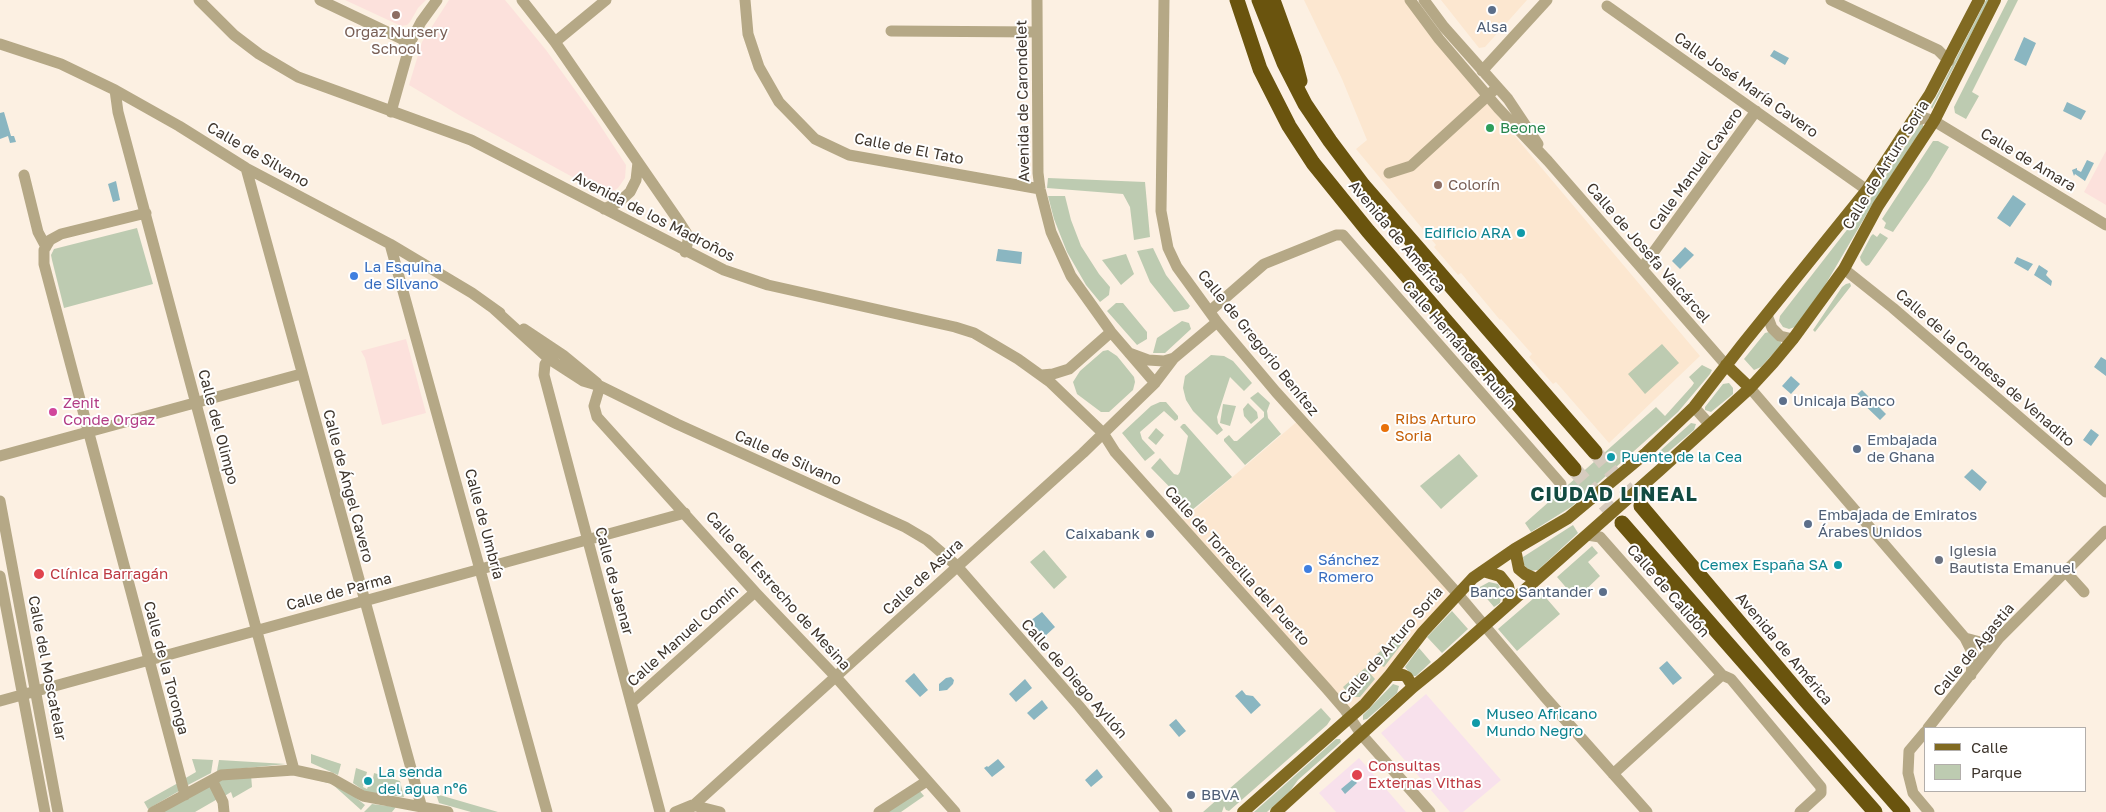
<!DOCTYPE html>
<html>
<head>
<meta charset="utf-8">
<style>
  body { margin:0 }
  #map { position:relative; width:2106px; height:812px; overflow:hidden; background:#fcf0e2; font-family:"Golos Text",sans-serif }
  canvas { display:block }
  .legend { position:absolute; left:1924px; top:727px; width:162px; height:65px; box-sizing:border-box; background:#fff; border:1px solid #b2aeab; margin:0; padding:6px 9px; list-style:none; font-size:15px; color:#3e352c }
  .legend li { display:flex; align-items:center; gap:10px; height:25px }
  .legend b { width:25px; border:1px solid #b2aeab }
</style>
</head>
<body>
<div id="map">
<canvas width="2106" height="812"></canvas>
<ul class="legend">
<li><b style="height:6px;background:#816a22"></b>Calle</li>
<li><b style="height:14px;background:#bdcbb1"></b>Parque</li>
</ul>
</div>
<script>
const context = document.querySelector('canvas').getContext('2d');
context.lineJoin = 'round';
function paint(path, color) {
  context.fillStyle = color;
  context.fill(path, 'evenodd');
}
function poly(rows) {
  const path = new Path2D();
  for (const r of rows) {
    path.moveTo(r[0], r[1]);
    for (let i = 2; i < r.length; i += 2) path.lineTo(r[i], r[i + 1]);
  }
  return path;
}
function trace(path, color, width, dash) {
  context.strokeStyle = color;
  context.lineWidth = width;
  context.lineCap = dash ? 'butt' : 'round';
  context.setLineDash(dash || []);
  context.stroke(path);
}
function label(font, color, halo, rows, align = 'center') {
  context.font = font + ' "Golos Text",sans-serif';
  context.lineWidth = 4;
  context.setLineDash([]);
  context.textBaseline = 'middle';
  context.strokeStyle = halo;
  context.fillStyle = color;
  for (const [text, x, y, turn = 0] of rows) {
    context.save();
    context.translate(x, y);
    context.rotate((+turn || 0) * Math.PI / 180);
    context.textAlign = isNaN(turn) ? turn : align;
    if (halo) context.strokeText(text, 0, 0);
    context.fillText(text, 0, 0);
    context.restore();
  }
}
const built = poly([
  [1304,0,1406,0,1433,39,1700,356,1609,443,1556,382,1553,384,1529,357,1532,354,1501,319,1500,320,1461,273,1458,275,1434,247,1436,245,1356,149,1367,140,1342,79],
  [1441,0,1527,0,1485,47,1479,48],
  [1300,419,1457,593,1350,717,1179,523]
]);
const education = poly([
  [345,0,426,0,418,8,410,22,407,25,401,26],
  [449,0,505,0,510,6,546,50,596,119,626,165,625,178,618,188,611,192,600,192,459,115,409,85,422,42],
  [2106,151,2106,205,2084,192],
  [406,339,426,413,382,425,365,358,361,351]
]);
const medical = poly([
  [1426,694,1501,780,1463,812,1450,812,1381,733],
  [1359,758,1406,812,1336,812,1319,793]
]);
const green = poly([
  [1986,0,1989,0,1932,109,1931,107],
  [2008,0,2018,0,1972,92,1979,96,1966,119,1955,113,1954,107],
  [1920,124,1923,124,1923,127,1872,205,1824,287,1795,327,1789,329,1783,327,1779,321,1780,316,1867,204],
  [1933,141,1938,141,1949,147,1929,180,1893,232,1884,228,1886,223,1882,219],
  [1048,178,1145,182,1150,237,1134,240,1130,207,1123,194,1047,188],
  [1048,196,1065,196,1071,220,1081,246,1099,274,1110,287,1109,295,1100,302,1086,285,1067,252,1054,219],
  [137,228,153,284,64,308,52,260,51,255,54,249],
  [1880,233,1888,238,1869,265,1866,266,1861,261,1860,257,1871,236,1873,234,1877,237],
  [1153,248,1166,275,1190,306,1188,309,1174,312,1150,282,1137,251],
  [1126,254,1134,274,1121,285,1102,260],
  [1850,283,1851,286,1815,332,1813,330,1842,287,1846,284],
  [1116,303,1123,303,1147,332,1147,339,1137,345,1107,311],
  [1182,321,1189,323,1191,329,1165,353,1153,353,1157,338],
  [1769,332,1781,342,1781,345,1761,367,1754,370,1744,359,1765,333],
  [1662,344,1679,363,1645,394,1628,374],
  [1108,350,1117,356,1134,377,1135,382,1133,390,1109,412,1101,412,1077,394,1073,382,1080,371,1103,351],
  [1211,355,1224,356,1233,361,1252,383,1244,391,1230,377,1217,417,1218,423,1223,430,1217,435,1193,411,1186,400,1183,388,1185,376],
  [1702,365,1712,370,1710,374,1678,412,1571,507,1531,532,1525,523,1656,407,1665,416,1692,386,1694,383,1689,377],
  [1729,383,1733,388,1733,394,1711,412,1705,410,1705,407,1723,384],
  [1258,392,1270,403,1267,411,1268,418,1281,434,1245,465,1224,441,1224,439,1229,435,1234,441,1237,441,1264,417,1264,412,1250,398],
  [1160,402,1166,402,1178,416,1178,419,1175,421,1164,411,1140,432,1142,439,1155,453,1145,461,1122,433,1151,406],
  [1248,403,1257,412,1258,418,1251,424,1244,416,1243,409],
  [1223,404,1236,406,1230,426,1220,423],
  [1691,423,1696,424,1694,430,1655,463,1651,459],
  [1183,424,1185,424,1232,477,1192,510,1151,468,1160,458,1174,474,1178,475,1180,472,1188,436,1180,427],
  [1156,428,1164,435,1156,445,1148,438],
  [1459,454,1478,476,1441,509,1420,486],
  [1573,525,1578,533,1538,570,1530,571,1524,565,1523,557],
  [1592,546,1598,553,1588,562,1600,576,1576,599,1557,577],
  [1044,550,1067,577,1054,589,1030,562],
  [1489,582,1498,584,1502,591,1500,603,1494,607,1478,588],
  [1541,592,1560,614,1517,651,1498,629],
  [1452,611,1468,629,1442,653,1427,637],
  [1403,631,1407,635,1407,637,1384,667,1382,666,1375,656],
  [1419,648,1431,662,1416,676,1412,676,1405,667],
  [1365,668,1375,679,1360,697,1351,697,1343,687],
  [1393,684,1399,686,1397,693,1367,719,1363,720,1363,715],
  [1321,708,1331,719,1327,725,1229,811,1226,810,1224,806,1222,812,1203,812],
  [1336,739,1340,739,1341,742,1298,780,1290,791,1267,812,1254,812],
  [311,754,341,764,338,775,311,763],
  [192,759,213,760,211,773,188,785,184,779,196,772],
  [219,760,286,764,217,771],
  [356,768,367,772,363,787,367,789,369,784,372,784,374,773,400,781,404,797,367,793,353,783],
  [251,775,252,787,233,798,231,792,223,797,215,781],
  [316,780,331,782,345,789,365,805,361,810,332,784],
  [214,782,221,797,195,812,163,812],
  [178,783,179,791,148,809,144,802],
  [919,790,924,796,901,812,888,812],
  [436,794,498,812,471,812,439,803],
  [372,804,396,807,392,812,364,812]
]);
const water = poly([
  [2024,37,2036,43,2026,66,2014,60],
  [1774,50,1789,58,1785,65,1770,56],
  [2067,102,2086,111,2081,120,2063,111],
  [4,112,11,136,14,136,16,142,10,143,8,136,0,139,0,113],
  [2087,160,2094,163,2085,181,2075,174,2074,176,2072,170,2077,168,2077,170,2081,172],
  [116,181,120,200,113,202,108,184],
  [2013,195,2026,204,2010,227,1997,218],
  [1685,247,1694,255,1680,269,1672,261],
  [998,249,1022,252,1021,264,996,261],
  [2017,257,2033,264,2028,271,2014,263],
  [2039,265,2048,271,2046,275,2052,281,2051,286,2034,275],
  [2101,357,2106,360,2106,376,2094,367],
  [1791,376,1800,384,1791,394,1782,386],
  [1862,390,1886,414,1880,420,1855,396],
  [2091,429,2099,435,2091,446,2083,440],
  [1972,469,1987,482,1980,491,1964,477],
  [1042,612,1055,627,1044,637,1030,621],
  [1667,661,1682,678,1673,685,1659,668],
  [914,673,928,690,920,697,905,681],
  [951,677,954,680,953,684,947,690,939,691,939,684,946,678],
  [1025,679,1032,688,1016,702,1009,694],
  [1242,690,1246,695,1253,696,1261,705,1251,714,1235,696],
  [1042,700,1048,708,1034,720,1027,713],
  [1176,719,1186,731,1179,737,1169,725],
  [998,759,1005,767,992,777,984,768,987,766,988,767],
  [1097,769,1103,777,1091,787,1085,780],
  [1353,779,1357,783,1345,794,1341,789]
]);
const highwayTunnel = poly([
  [1595,452,1640,505],
  [1574,469,1621,522]
]);
const minor = poly([
  [199,0,234,35,259,54,298,77,471,140,724,270,768,285,955,327,974,333,1018,359,1050,382,1103,433,1115,452,1327,689,1345,710,1361,734,1430,812],
  [320,0,402,39,409,48],
  [522,0,555,42,680,223,687,234,688,241,685,252],
  [745,0,748,34,759,67,779,102,815,139,849,155,1040,189],
  [1037,0,1038,173,1040,189,1051,232,1071,276,1111,332,1155,383],
  [1164,0,1161,211,1168,248,1177,267,1217,322,1276,392,1457,593,1544,696,1647,812],
  [1410,0,1439,39,1498,108,1548,161,1726,365],
  [1424,0,1444,27,1508,99,1538,144],
  [1831,0,1938,50,1949,61],
  [1607,6,1867,190],
  [891,31,1037,32],
  [555,42,606,0],
  [0,44,61,64,115,90,179,126,246,168,390,244,472,293,500,313],
  [1482,71,1547,0],
  [115,90,118,112,294,770],
  [391,112,411,41,421,22,437,0],
  [1914,121,1925,118,1934,121,2106,225],
  [246,168,423,812],
  [1389,173,1411,166,1493,91],
  [24,175,38,232,46,247],
  [604,209,619,202,630,192,636,180,638,162],
  [146,213,61,234,50,240,44,250,44,264,185,795],
  [390,244,547,812],
  [1642,268,1756,111],
  [1844,269,1893,308,2106,492],
  [494,309,549,359,583,381,600,386,677,424,905,527,927,540,957,566,1079,706,1167,812],
  [1210,311,1264,264,1336,235,1343,235,1561,484],
  [1767,315,1772,328,1780,336,1793,339],
  [524,329,563,355,597,383],
  [554,356,545,364,544,375,660,812],
  [1174,358,1217,322],
  [1042,375,1053,374,1069,369,1111,332],
  [600,386,594,406,597,417,755,592,835,676,955,812],
  [1750,388,1965,638,1973,654,1971,675],
  [1694,407,1710,425],
  [0,456,301,374],
  [0,501,58,812],
  [1587,535,1600,537,1722,675,1731,679,1821,787,1821,793,1800,812],
  [2065,571,2084,592],
  [0,576,45,812],
  [1965,638,1984,643,1995,642,1998,639],
  [0,701,685,513],
  [631,703,755,592],
  [1928,728,1999,638,2106,531],
  [1925,732,1909,751,1908,773,1913,793,1929,812],
  [1613,774,1722,675],
  [212,780,223,802,224,812],
  [153,812,221,775,294,770,331,778,363,796,448,812],
  [675,812,692,805,720,812],
  [686,812,1083,453,1155,383,1174,358,1164,361,1148,360,1129,353],
  [879,812,927,781]
]);
const major = poly([
  [1726,365,1750,388],
  [1515,549,1519,569,1525,574,1536,579],
  [1483,571,1500,576,1508,586,1510,595,1508,604],
  [1390,675,1403,675,1407,677,1413,687],
  [1243,812,1365,704,1390,675,1423,632,1473,578,1515,549,1568,518,1646,453,1694,407,1742,345,1867,190,1930,94,1979,0],
  [1276,812,1413,687,1440,665,1660,470,1750,388,1773,363,1793,339,1844,269,1878,206,1934,121,1995,0]
]);
const highway = poly([
  [1237,0,1260,69,1289,126,1313,163,1368,231,1574,469],
  [1259,0,1284,63,1305,104,1330,141,1363,185,1595,452],
  [1273,0,1294,58,1300,81],
  [1641,506,1805,700,1903,812],
  [1622,523,1875,812]
]);
const markers = [
  [1492,10,5,"#5c6f8a"],
  [396,15,5,"#8d6e63"],
  [1490,128,5,"#2e9e5b"],
  [1438,185,5,"#8d6e63"],
  [1521,233,5,"#0f9aa8"],
  [354,276,5,"#3f7fe0"],
  [1783,401,5,"#5c6f8a"],
  [53,412,5,"#d1479c"],
  [1385,428,5,"#e8710a"],
  [1857,449,5,"#5c6f8a"],
  [1611,457,5,"#0f9aa8"],
  [1808,524,5,"#5c6f8a"],
  [1150,534,5,"#5c6f8a"],
  [1939,560,5,"#6b7280"],
  [1838,565,5,"#0f9aa8"],
  [1308,569,5,"#3f7fe0"],
  [39,574,6,"#e0444e"],
  [1603,592,5,"#5c6f8a"],
  [1476,723,5,"#0f9aa8"],
  [1357,775,6,"#e0444e"],
  [368,781,5,"#0f9aa8"],
  [1191,795,5,"#5c6f8a"]
];
const serviceNames = [
  ["Alsa",1492,27,"center"],
  ["Unicaja Banco",1793,401],
  ["Embajada",1867,440],
  ["de Ghana",1867,457],
  ["Embajada de Emiratos",1818,515],
  ["Árabes Unidos",1818,532],
  ["Caixabank",1140,534,"right"],
  ["Banco Santander",1593,592,"right"],
  ["BBVA",1201,795]
];
const educationNames = [
  ["Orgaz Nursery",396,32],
  ["School",396,49],
  ["Colorín",1448,185,"left"]
];
const streetNames = [
  ["Calle José María Cavero",1746,85,35],
  ["Avenida de Carondelet",1023,101,-91],
  ["Calle de El Tato",909,149,11],
  ["Calle de Silvano",258,155,30],
  ["Calle de Amara",2028,160,31],
  ["Calle de Arturo Soria",1886,165,-58],
  ["Calle Manuel Cavero",1696,169,-54],
  ["Avenida de los Madroños",654,217,27],
  ["Avenida de América",1397,237,50],
  ["Calle de Josefa Valcárcel",1648,253,49],
  ["Calle de Gregorio Benítez",1258,343,51],
  ["Calle Hernández Rubín",1459,345,49],
  ["Calle de la Condesa de Venadito",1985,368,41],
  ["Calle del Olimpo",218,427,75],
  ["Calle de Silvano",788,458,24],
  ["Calle de Ángel Cavero",348,486,75],
  ["Calle de Umbría",484,524,75],
  ["Calle de Torrecilla del Puerto",1237,566,48],
  ["Calle de Asura",923,577,-43],
  ["Calle de Jaenar",614,581,75],
  ["Calle del Estrecho de Mesina",778,591,48],
  ["Calle de Calidón",1668,591,49],
  ["Calle de Parma",339,592,-15],
  ["Calle Manuel Comín",683,636,-42],
  ["Calle de Arturo Soria",1391,645,-49],
  ["Avenida de América",1784,649,50],
  ["Calle de Agastia",1974,650,-50],
  ["Calle del Moscatelar",47,668,79],
  ["Calle de la Toronga",166,668,75],
  ["Calle de Diego Ayllón",1074,679,49]
];
const leisureNames = [
  ["Beone",1500,128]
];
const cultureNames = [
  ["Edificio ARA",1511,233,"right"],
  ["Puente de la Cea",1621,457],
  ["Cemex España SA",1828,565,"right"],
  ["Museo Africano",1486,714],
  ["Mundo Negro",1486,731],
  ["La senda",378,772],
  ["del agua nº6",378,789]
];
const shopNames = [
  ["La Esquina",364,267],
  ["de Silvano",364,284],
  ["Sánchez",1318,560],
  ["Romero",1318,577]
];
const hotelNames = [
  ["Zenit",63,403],
  ["Conde Orgaz",63,420]
];
const foodNames = [
  ["Ribs Arturo",1395,419],
  ["Soria",1395,436]
];
const worshipNames = [
  ["Iglesia",1949,551],
  ["Bautista Emanuel",1949,568]
];
const healthNames = [
  ["Clínica Barragán",50,574],
  ["Consultas",1368,766],
  ["Externas Vithas",1368,783]
];
const districtNames = [
  ["CIUDAD LINEAL",1614,495]
];
paint(built, '#fce7d0');
paint(education, '#fce1dc');
paint(medical, '#f8e1ec');
paint(green, '#bdcbb1');
paint(water, '#8ab6c1');
trace(highwayTunnel, '#d6cbbe', 15, [15, 8]);
trace(minor, '#b5a886', 11);
trace(major, '#816a22', 12);
trace(highway, '#6a540e', 15);
for (const [x, y, r, color] of markers) {
  const dot = new Path2D();
  dot.arc(x, y, r, 0, 2 * Math.PI);
  context.fillStyle = color;
  context.fill(dot);
  trace(dot, '#fff', 2);
}
label('15px', '#4e5e75', '#fff', serviceNames, 'left');
label('15px', '#785e54', '#fff', educationNames);
label('15px', '#3e352c', '#fff', streetNames);
label('15px', '#27864d', '#fff', leisureNames, 'left');
label('15px', '#0d838f', '#fff', cultureNames, 'left');
label('15px', '#366cbe', '#fff', shopNames, 'left');
label('15px', '#b23c85', '#fff', hotelNames, 'left');
label('15px', '#c56008', '#fff', foodNames, 'left');
label('15px', '#5b616d', '#fff', worshipNames, 'left');
label('15px', '#be3a42', '#fff', healthNames, 'left');
context.letterSpacing = '1px';
label('bold 20px', '#134b42', '#fff', districtNames);
context.letterSpacing = '0px';
</script>
</body>
</html>
